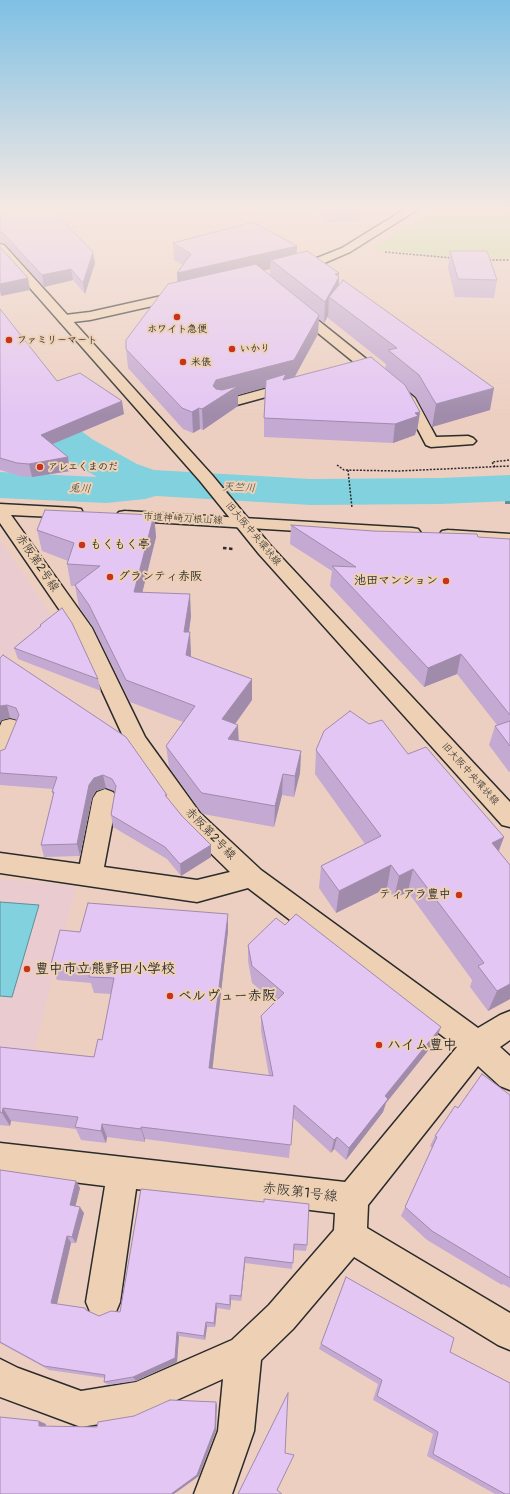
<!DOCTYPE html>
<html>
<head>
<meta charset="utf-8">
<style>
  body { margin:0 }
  canvas { display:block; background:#eccfc1 }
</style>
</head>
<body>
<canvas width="510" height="1494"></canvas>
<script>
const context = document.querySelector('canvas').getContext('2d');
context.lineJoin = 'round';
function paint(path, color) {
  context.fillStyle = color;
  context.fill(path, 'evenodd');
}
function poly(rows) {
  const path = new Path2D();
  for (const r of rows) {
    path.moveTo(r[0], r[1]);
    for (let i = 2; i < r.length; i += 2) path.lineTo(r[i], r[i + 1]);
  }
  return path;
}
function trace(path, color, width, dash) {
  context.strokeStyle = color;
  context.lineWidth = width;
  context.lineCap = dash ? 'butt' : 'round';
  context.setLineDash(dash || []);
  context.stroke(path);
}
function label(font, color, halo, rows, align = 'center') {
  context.font = font + ' Pangolin,"Klee One",sans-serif';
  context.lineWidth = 4;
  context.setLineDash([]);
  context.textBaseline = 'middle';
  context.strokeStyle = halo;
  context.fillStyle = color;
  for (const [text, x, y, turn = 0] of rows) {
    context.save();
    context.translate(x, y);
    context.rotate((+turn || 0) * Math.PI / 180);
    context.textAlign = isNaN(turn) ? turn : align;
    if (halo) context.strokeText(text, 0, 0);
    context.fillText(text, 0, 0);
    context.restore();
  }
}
const built = poly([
  [47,445,91,474,96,479,91,483,0,478,0,460],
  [0,540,56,622,0,662],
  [0,879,76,886,33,1055,0,1053]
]);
const green = poly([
  [442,206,510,206,510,258,432,255,374,248]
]);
const water = poly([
  [0,902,39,905,12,997,0,996,0,902]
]);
const stream = poly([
  [505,500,510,500,510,504,505,504,505,500]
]);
const river = poly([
  [0,373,13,376,43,403,92,439,137,464,154,470,311,479,441,478,510,475,510,501,441,504,311,505,156,496,145,499,106,503,0,498,0,472,97,477,62,457,15,419,0,405,0,373]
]);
const pathFar1 = poly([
  [385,252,452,258],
  [489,260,510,260],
  [337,465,344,470,399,471,510,466],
  [495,467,492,462,510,460],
  [348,470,352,508]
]);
const path = poly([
  [223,548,233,549]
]);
const minor = poly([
  [410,206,423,206,350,252,315,267,293,273,289,271,287,269,289,267,307,262,342,248,410,206],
  [184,291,188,292,190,295,188,298,90,320,65,323,60,322,59,319,60,316,65,315,90,312,184,291],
  [295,304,299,305,415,398,436,437,468,436,473,438,476,441,473,444,431,447,426,445,404,403,291,311,289,308,291,305,295,304],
  [294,381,299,382,301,385,299,388,222,409,217,408,215,405,217,402,294,381],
  [0,504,75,508,81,509,83,513,81,517,75,518,11,515,92,628,145,737,200,813,261,870,478,1028,500,1015,510,1011,510,1040,500,1047,510,1056,510,1090,500,1086,478,1066,368,1205,367,1228,510,1313,510,1350,498,1345,354,1257,293,1329,261,1360,254,1431,232,1494,194,1494,218,1431,223,1379,137,1418,81,1427,0,1397,0,1359,18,1368,81,1391,136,1382,232,1340,269,1305,334,1230,335,1213,136,1189,120,1302,115,1314,103,1319,91,1314,86,1302,105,1186,0,1173,0,1143,345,1182,457,1047,248,888,197,902,0,873,0,853,80,864,93,798,97,792,105,789,113,792,117,798,104,867,197,880,230,872,184,827,128,747,76,634,0,523,0,504],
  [125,511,412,528,418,529,421,533,418,537,412,538,119,520,116,516,119,512,125,511],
  [448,530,510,534,510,544,442,539,439,535,442,531,448,530],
  [10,719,18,721,21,727,8,761,0,763,0,726,2,721,10,719]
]);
const major = poly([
  [0,244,4,245,212,475,271,546,510,802,510,827,502,825,259,554,200,481,0,254,0,244]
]);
const wall = poly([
  [0,206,93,252,95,263,85,294,73,280,44,287,5,244,0,243],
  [316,206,360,206,359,221,325,223],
  [173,243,296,253,339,277,339,285,490,410,432,427,416,397,409,391,420,412,417,431,416,431,415,435,393,443,264,437,264,418,265,387,238,395,238,406,203,430,200,429,193,433,183,429,128,368,126,349,178,282,177,273,183,265,174,260],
  [270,269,270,276,263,271],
  [328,316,328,318,386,364,385,369,294,377,318,334,319,319,324,323],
  [450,251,497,280,494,298,455,297,448,268],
  [0,309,57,381,124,414,52,444,70,471,32,477,20,476,0,470],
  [154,515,156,537,142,593,191,616,189,632,191,654,191,657,252,700,235,724,239,741,301,751,300,773,294,797,282,795,274,827,203,814,201,812,169,767,166,746,183,722,130,702,93,627,79,607,75,586,71,586,67,564,68,561,42,551,37,530],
  [291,525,373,531,510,539,510,771,509,772,489,745,495,726,497,725,457,674,424,687,330,586,332,571,290,544],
  [62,608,98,679,101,691,18,659,14,648,40,627,40,625],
  [0,658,167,795,167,798,182,816,211,845,211,857,181,876,167,859,113,827,111,815,115,792,114,791,106,788,96,791,92,798,80,856,44,857,41,845,53,795,52,792,53,789,0,785,0,751,5,749,17,720,10,718,2,720],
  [316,750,408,754,504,837,499,851,510,999,488,1011,470,987,472,980,408,892,394,898,387,888,336,913,319,888,321,866,365,844,315,774],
  [228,914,228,931,212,1068,269,1076,261,1031,261,1016,275,1002,252,983,248,961,248,945,435,1042,386,1103,383,1112,346,1160,334,1149,331,1153,293,1118,289,1158,145,1139,145,1142,107,1137,106,1143,81,1140,76,1129,11,1121,10,1126,0,1125,0,1047,94,1057,102,1040,111,994,94,993,91,983,57,980,51,964,80,932],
  [510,1095,510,1288,503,1284,502,1285,427,1240,401,1216,432,1148,430,1146,435,1136,458,1108],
  [0,1170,76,1181,80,1188,75,1206,84,1213,76,1243,71,1243,57,1304,87,1311,99,1316,120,1312,141,1189,307,1245,306,1251,294,1250,292,1269,245,1263,241,1301,231,1300,230,1310,217,1308,215,1327,207,1327,205,1340,179,1336,177,1362,136,1381,108,1385,104,1382,105,1378,49,1370,0,1343],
  [346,1277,450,1352,510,1494,495,1494,427,1456,433,1434,373,1400,378,1384,319,1349]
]);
const shadedWall = poly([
  [297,246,296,263,271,260,270,269,178,290,177,273],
  [93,252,95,263,85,294,83,283],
  [71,269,73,280,44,287,42,275],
  [339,273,338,279,339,277,338,297,329,297,328,316,324,323,325,302,335,274],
  [28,278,30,290,1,296,0,291,0,284],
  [319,315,318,334,293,380,238,395,238,406,203,430,202,409,216,380],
  [494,388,490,410,432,427,436,404],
  [122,401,124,414,43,448,41,435],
  [199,408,200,429,193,433,192,412],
  [420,412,417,431,416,431,415,435,393,443,395,424,415,413],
  [68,457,70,471,32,477,29,464],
  [154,515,156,537,137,614,134,592],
  [190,594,191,616,186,653,184,632],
  [190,632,191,654,188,677,186,655],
  [461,654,457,674,424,687,428,668],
  [252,679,252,700,223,741,222,719],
  [7,705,10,718,2,720,0,723,0,706],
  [238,725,239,747,228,739],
  [301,751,300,773,294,797,295,776],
  [283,774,282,795,274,827,275,806],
  [103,775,106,788,96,791,92,798,80,856,77,844,89,785,94,778],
  [504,837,495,860,492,843],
  [211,845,211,857,181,876,180,864],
  [391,865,387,888,336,913,339,891],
  [413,869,408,892,394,898,399,876],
  [228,914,228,931,211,1082,209,1068],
  [510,984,510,999,488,1011,497,991],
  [441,1027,435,1042,386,1103,383,1112,346,1160,349,1148,385,1096],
  [3,1108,11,1121,10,1126,2,1113],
  [102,1124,107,1137,106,1143,101,1131],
  [141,1127,145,1139,145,1142,141,1129],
  [337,1137,334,1149,331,1153,334,1140],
  [76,1181,80,1188,74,1212,70,1205],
  [80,1207,84,1213,76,1243,72,1237],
  [67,1236,71,1243,56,1308,51,1303],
  [245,1257,245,1263,241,1301,241,1296],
  [230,1295,231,1300,230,1310],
  [216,1303,217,1308,215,1327,214,1323],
  [206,1322,207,1327,205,1340,204,1336],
  [177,1332,179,1336,177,1362,136,1381,133,1377],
  [216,1402,217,1405,216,1431,199,1476,174,1494,171,1494],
  [39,1421,46,1424,45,1428,39,1426]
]);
const building = poly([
  [0,206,48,206,93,252,83,283,71,269,42,275,3,233,0,232,0,206],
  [326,206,341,206,326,207,326,206],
  [253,222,297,246,177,273,191,254,173,243,253,222],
  [0,247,28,278,0,284,0,247],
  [307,251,339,273,335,274,339,277,325,302,271,260,307,251],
  [450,251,487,251,497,280,458,279,450,251],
  [256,264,319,315,294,360,216,380,213,386,216,389,222,390,238,386,202,409,199,408,192,412,182,408,126,349,126,340,168,284,256,264],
  [343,280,494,388,436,404,419,375,388,350,397,348,329,297,343,280],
  [0,309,57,381,80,373,122,401,41,435,68,457,29,464,17,463,0,458,0,309],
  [371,357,405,385,420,412,415,413,418,416,395,424,264,418,266,380,286,374,283,380,371,357],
  [45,510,154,515,134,592,190,594,184,632,190,632,186,655,252,679,222,719,238,725,228,739,301,751,295,776,283,774,275,806,202,793,200,791,166,746,195,706,126,680,89,605,75,585,100,566,67,564,74,543,37,530,45,510],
  [291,525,373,531,477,534,478,537,510,539,510,715,461,654,428,668,332,566,356,567,291,525],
  [62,608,72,623,98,679,14,648,41,626,40,625,62,608],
  [3,655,126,737,167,795,165,795,182,816,211,845,180,864,165,847,111,815,116,786,112,779,103,775,94,778,89,785,77,844,41,845,54,792,52,792,57,777,0,773,0,751,5,749,19,715,16,708,7,705,0,706,0,658,3,655],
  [350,711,369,724,382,720,408,754,426,747,504,837,492,843,510,865,510,984,497,991,478,966,484,963,413,869,399,876,391,865,339,891,321,866,381,836,316,750,324,731,350,711],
  [510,721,510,746,495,726,510,721],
  [88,903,228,914,209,1068,273,1076,261,1016,284,993,252,966,248,945,276,918,285,925,296,914,441,1027,385,1096,388,1099,349,1148,337,1137,334,1140,294,1105,291,1145,141,1127,141,1129,102,1124,101,1131,75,1127,78,1117,3,1108,2,1113,0,1112,0,1047,94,1057,98,1039,102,1040,114,978,89,977,91,967,51,964,60,930,80,932,88,903],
  [482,1074,510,1095,510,1278,432,1231,405,1207,437,1137,435,1136,455,1106,458,1108,482,1074],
  [0,1170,76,1181,70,1205,80,1207,72,1237,67,1236,51,1303,85,1308,86,1310,99,1316,111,1311,120,1312,141,1189,264,1202,264,1199,309,1204,307,1245,294,1244,293,1263,245,1257,241,1296,230,1295,230,1305,216,1303,214,1323,206,1322,204,1336,177,1332,175,1358,133,1377,104,1382,105,1375,44,1366,0,1342,0,1170],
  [346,1277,454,1338,450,1352,510,1383,510,1494,505,1494,433,1454,438,1432,377,1396,382,1380,321,1344,346,1277],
  [288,1393,285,1453,294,1455,277,1490,282,1494,238,1494,288,1393],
  [170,1400,216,1402,215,1428,197,1475,171,1494,0,1494,0,1417,39,1421,39,1426,97,1427,98,1422,134,1416,170,1400]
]);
const markers = [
  [177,317,4,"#c8321e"],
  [9,340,4,"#c8321e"],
  [232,349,4,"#c8321e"],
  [183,362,4,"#c8321e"],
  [40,467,4,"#c8321e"],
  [82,545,4,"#c8321e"],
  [110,577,4,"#c8321e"],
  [446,581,4,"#c8321e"],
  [459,895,4,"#c8321e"],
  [27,969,4,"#c8321e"],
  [170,996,4,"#c8321e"],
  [379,1045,4,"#c8321e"]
];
const farPoinames = [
  ["ホワイト急便",177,329,"center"],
  ["ファミリーマート",17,340],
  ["いかり",240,349],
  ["米俵",191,362],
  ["アレエくまのだ",48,467]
];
const farStreetnames = [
  ["市道神崎刀根山線",183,519,3],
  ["旧大阪中央環状線",253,534,50],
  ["旧大阪中央環状線",470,774,48]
];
const farWaternames = [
  ["天竺川",239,488,3],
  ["兎川",80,489,3]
];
const poiNames = [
  ["もくもく亭",90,545],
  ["グランティ赤阪",118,577],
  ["池田マンション",438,581,"right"],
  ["ティアラ豊中",451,895,"right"]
];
const streetNames = [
  ["赤阪第2号線",37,563,56],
  ["赤阪第2号線",210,834,46]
];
const nearPoinames = [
  ["豊中市立熊野田小学校",35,969],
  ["ベルヴュー赤阪",178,996],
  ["ハイム豊中",387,1045]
];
const nearStreetnames = [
  ["赤阪第1号線",300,1193,7]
];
paint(built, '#eaccd0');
paint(green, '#c6df95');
paint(water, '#82d1df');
trace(water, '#5f8f97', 1);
paint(stream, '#5f8f97');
paint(river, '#82d1df');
trace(minor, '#2b2b2b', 3);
trace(major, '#2b2b2b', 3);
trace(pathFar1, '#2b2b2b', 1.5, [2, 1.5]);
trace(path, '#2b2b2b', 2.5, [3.5, 2.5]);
paint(minor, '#eed1b4');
paint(major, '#eed1b4');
paint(wall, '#c4aad2');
paint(shadedWall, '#a08bab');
paint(building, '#e4c6f4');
trace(building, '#a08bab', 1);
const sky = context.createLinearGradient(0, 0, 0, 415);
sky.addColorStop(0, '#7fc0e4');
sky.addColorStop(0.5, '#f6e9e3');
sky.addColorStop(1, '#f6e9e300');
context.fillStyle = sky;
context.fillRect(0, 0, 510, 415);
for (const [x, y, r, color] of markers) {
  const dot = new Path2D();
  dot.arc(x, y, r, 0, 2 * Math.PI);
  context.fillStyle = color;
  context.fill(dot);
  trace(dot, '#eed1b4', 1.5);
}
label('bold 10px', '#2b2b2b', '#eed1b4', farPoinames, 'left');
label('10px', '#2b2b2b', '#eed1b4', farStreetnames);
label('italic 11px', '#384446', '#eed1b4', farWaternames);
label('bold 12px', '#2b2b2b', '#eed1b4', poiNames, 'left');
label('12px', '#2b2b2b', '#eed1b4', streetNames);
label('bold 14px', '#2b2b2b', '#eed1b4', nearPoinames, 'left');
label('14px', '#2b2b2b', '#eed1b4', nearStreetnames);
</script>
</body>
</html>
